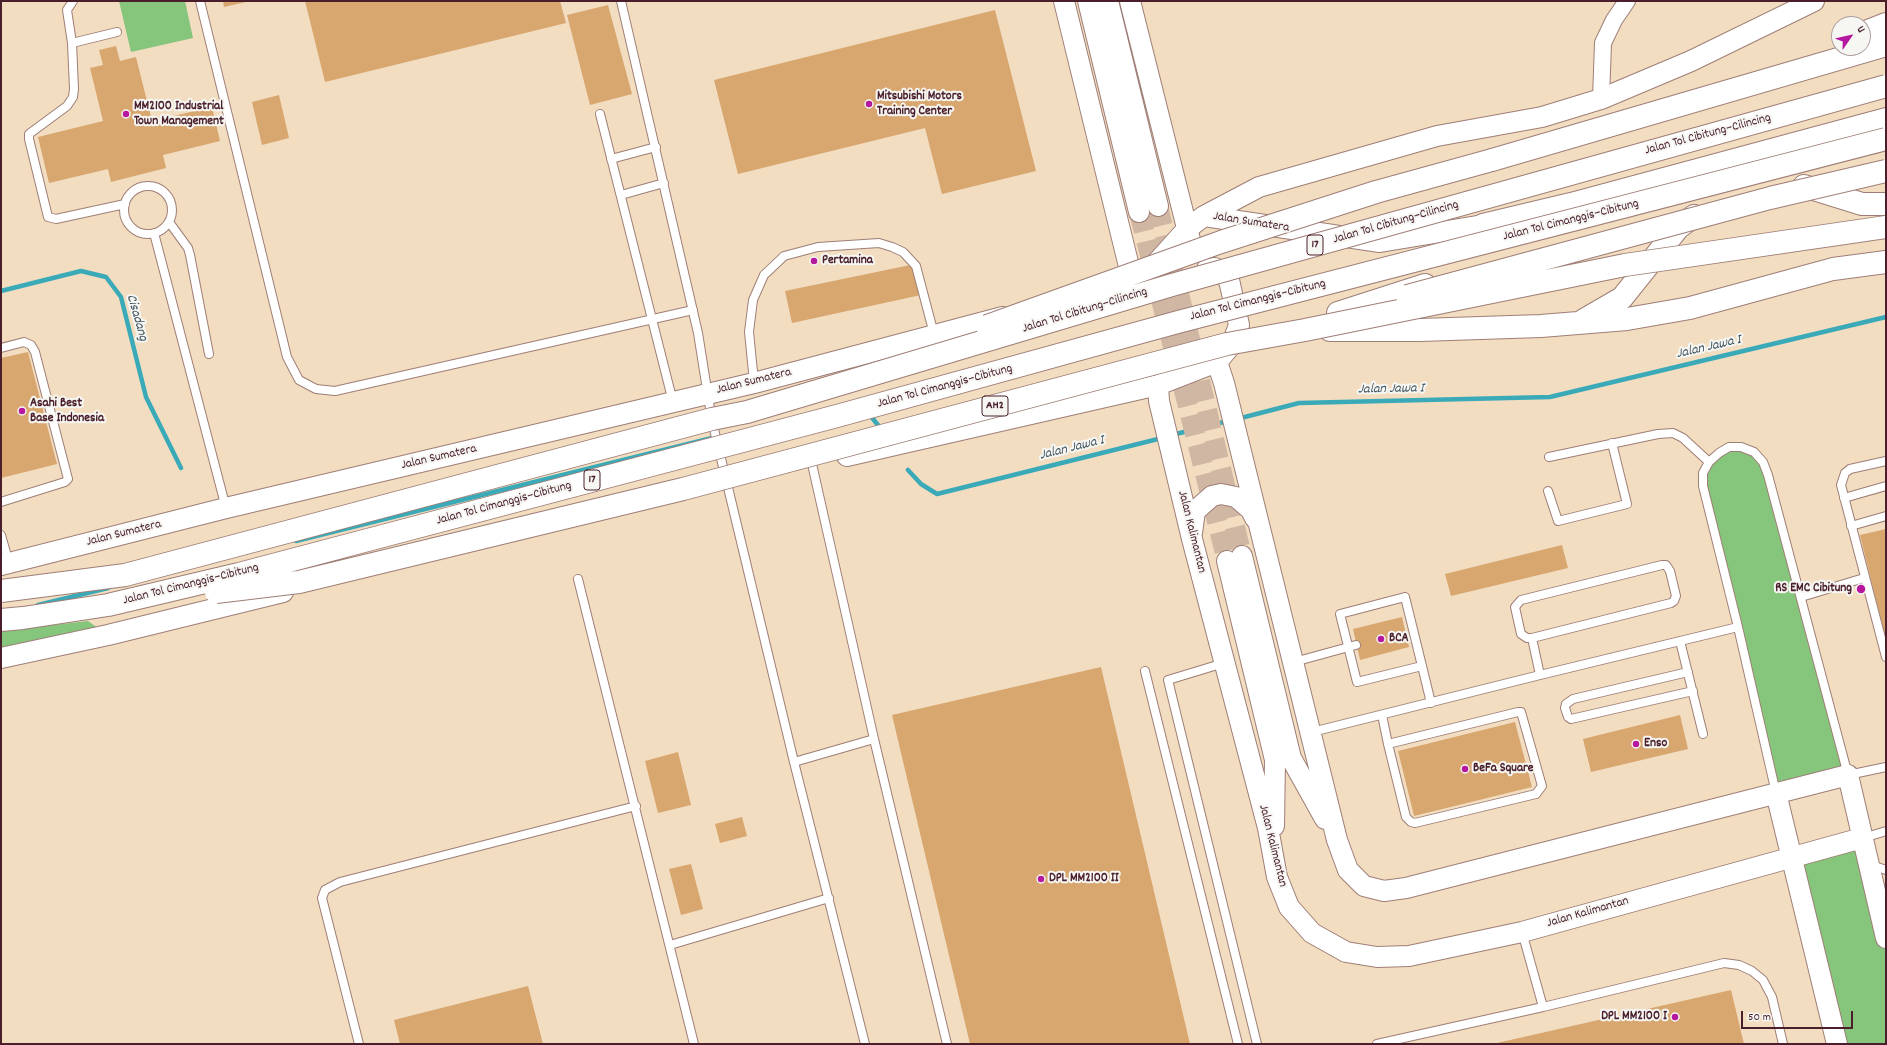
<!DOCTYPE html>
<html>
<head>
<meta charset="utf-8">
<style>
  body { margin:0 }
  #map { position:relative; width:1887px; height:1045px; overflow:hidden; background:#f2ddc1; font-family:Dekko,sans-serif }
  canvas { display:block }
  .frame { position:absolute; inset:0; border:2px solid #4a1f2b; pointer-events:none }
  .north { position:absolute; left:1831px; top:16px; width:40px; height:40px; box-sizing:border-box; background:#f6f6f2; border:1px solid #b1a0a2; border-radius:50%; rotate:56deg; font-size:11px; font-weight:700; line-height:16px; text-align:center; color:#4a1f2b }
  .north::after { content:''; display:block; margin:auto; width:14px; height:18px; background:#b5179e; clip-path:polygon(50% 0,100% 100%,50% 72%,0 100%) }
  .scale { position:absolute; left:1741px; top:1011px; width:112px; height:18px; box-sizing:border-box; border:2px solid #4a1f2b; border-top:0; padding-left:5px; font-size:12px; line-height:14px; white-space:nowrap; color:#4a1f2b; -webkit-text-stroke:3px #f6f6f2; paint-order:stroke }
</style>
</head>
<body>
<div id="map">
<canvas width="1887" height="1045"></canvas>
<div class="frame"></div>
<div class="north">U</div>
<div class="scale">50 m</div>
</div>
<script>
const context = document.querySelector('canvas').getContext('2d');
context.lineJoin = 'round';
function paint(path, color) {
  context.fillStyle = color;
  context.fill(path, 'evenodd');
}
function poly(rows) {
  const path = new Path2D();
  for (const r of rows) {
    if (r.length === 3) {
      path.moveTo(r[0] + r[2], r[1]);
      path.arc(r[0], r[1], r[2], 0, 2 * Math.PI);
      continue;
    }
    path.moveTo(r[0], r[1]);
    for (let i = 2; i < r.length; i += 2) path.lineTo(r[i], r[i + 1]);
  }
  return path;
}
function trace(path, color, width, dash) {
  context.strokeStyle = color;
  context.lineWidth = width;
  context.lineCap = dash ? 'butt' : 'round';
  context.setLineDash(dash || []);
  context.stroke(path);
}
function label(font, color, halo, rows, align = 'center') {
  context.font = font + ' Dekko,sans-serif';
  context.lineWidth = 4;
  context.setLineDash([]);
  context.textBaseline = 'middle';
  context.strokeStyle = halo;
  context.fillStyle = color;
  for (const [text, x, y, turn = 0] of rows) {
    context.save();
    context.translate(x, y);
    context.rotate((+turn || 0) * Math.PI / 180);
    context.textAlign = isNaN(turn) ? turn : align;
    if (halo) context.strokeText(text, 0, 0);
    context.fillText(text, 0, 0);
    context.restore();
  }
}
const green = poly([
  [119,1,185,1,193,38,131,52],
  [1741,447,1763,462,1848,775,1776,793,1703,486,1709,462,1719,453],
  [88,621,108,635,1,658,1,631],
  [1862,838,1886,938,1886,1044,1837,1044,1791,857]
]);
const stream = poly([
  [1,291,81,271,106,277,121,297,146,397,181,468],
  [869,414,882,430],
  [1237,419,1299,403,1550,397,1886,317],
  [1172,435,1228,421],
  [908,470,921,484,937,494,1162,438],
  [296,541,712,438],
  [38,605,108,588]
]);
const building = poly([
  [223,1,246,1,246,2,224,7],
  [305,1,560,1,566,23,325,82],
  [608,5,632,94,590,105,567,15],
  [995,10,1036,171,942,194,925,128,738,174,714,80],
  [116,46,120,61,136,57,152,121,212,107,220,141,163,155,166,168,111,182,108,169,49,183,38,137,103,121,90,68,103,65,99,50],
  [279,95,289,138,262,145,252,102],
  [915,264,921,295,792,323,785,291],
  [28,352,57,464,1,478,1,358],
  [1886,529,1886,636,1885,636,1860,535],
  [1562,545,1568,568,1451,596,1445,574],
  [1402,617,1409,647,1360,660,1353,629],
  [1101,667,1190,1044,970,1044,892,715],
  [1680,715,1688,749,1591,772,1583,739],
  [1515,722,1532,787,1414,816,1398,751],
  [678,752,691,805,658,813,645,761],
  [742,817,747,836,720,843,715,824],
  [691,864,703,909,681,915,669,869],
  [528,986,543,1044,400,1044,394,1020],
  [1731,990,1744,1044,1497,1044,1497,1043]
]);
const tertiaryTunnel = poly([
  [1158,206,1242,556],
  [1139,212,1227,561]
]);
const service = poly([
  [73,1,67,10,72,43,74,89,73,97,67,106,29,134,29,139,48,217,56,219,125,204],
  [200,1,287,357,299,380,316,389,335,391,693,310],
  [621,1,698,333,712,421,794,762,865,1044],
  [72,43,117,32],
  [600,114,673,402],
  [611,159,656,147],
  [148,210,24],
  [621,195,664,183],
  [169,222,188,248,190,255,209,354],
  [154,233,226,508],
  [1,348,24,342,31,345,35,352,68,479,65,482,1,502],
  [754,382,749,332,753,300,764,275,784,256,818,247,879,243,892,247,903,252,916,266,934,334],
  [1549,457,1658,434,1673,433,1683,438,1709,462],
  [1886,461,1850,469,1845,473,1841,485,1886,657],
  [1548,491,1558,521,1627,504,1612,443],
  [1844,498,1886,486],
  [1851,526,1886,516],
  [1,535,9,563],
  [1662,565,1666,565,1670,571,1676,596,1674,601,1671,603,1532,638,1527,638,1521,634,1515,607,1521,600,1662,565],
  [578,579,694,1044],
  [1405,597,1422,666,1357,682,1340,614,1405,597],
  [1801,597,1864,578],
  [1532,638,1540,675],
  [1680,641,1703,734],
  [1294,662,1356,645],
  [1224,663,1168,680,1257,1044],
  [1422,666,1431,703],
  [1145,671,1238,1044],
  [1688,672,1573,699,1566,704,1565,708,1568,717,1571,719,1693,691],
  [1382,715,1388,744,1406,817,1411,822,1415,823,1536,794,1542,786,1521,712,1518,712,1388,744],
  [1312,732,1540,675,1738,627],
  [874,739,947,1044],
  [794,762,874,739,812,464],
  [1776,793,1738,627,1703,486,1703,473,1709,462,1719,453,1729,447,1741,447,1754,452,1763,462,1768,475,1848,775,1886,767],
  [1863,838,1886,831],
  [1871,865,1886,870],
  [1522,932,1543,1007,1724,963,1739,965,1752,971,1763,980,1772,997,1783,1044],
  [670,945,829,898],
  [359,1044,322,898,325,890,340,882,636,806],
  [1377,1044,1543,1007]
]);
const minor = poly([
  [1601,99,1603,43,1614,20,1627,1]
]);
const tertiary = poly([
  [1064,1,1134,287],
  [1088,1,1139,212],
  [1108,1,1158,206],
  [1130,1,1190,240],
  [1204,216,1380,242,1483,225],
  [1151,269,1187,229,1204,216,1259,187,1437,136,1542,117,1601,99,1691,61,1814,1],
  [1207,269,1215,268,1229,280,1239,325,1232,344],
  [1217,362,1224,383,1337,840,1348,870,1364,886,1384,891,1406,888,1848,775,1886,938],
  [1158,385,1159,401,1192,539,1268,828,1277,877,1289,907,1312,933,1346,952,1377,957,1409,956,1522,932,1862,838],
  [847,456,1158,385,1217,362,1232,344,1242,341],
  [1192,533,1195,511,1212,496,1221,494,1236,497,1251,510,1255,518],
  [1242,556,1291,758,1325,819],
  [1227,561,1275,760,1274,826],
  [1,565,226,508,754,383,1003,317],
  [1,658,108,635,283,592],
  [1776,793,1837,1044]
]);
const motorway = poly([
  [1863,33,1886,24],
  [1492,160,1886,45],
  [1804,186,1862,204,1886,204],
  [1483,225,1571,204,1886,119],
  [1338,313,1425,285],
  [1584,320,1622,298,1678,228,1694,216],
  [1330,330,1420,330,1541,326,1627,319,1690,308,1833,269,1886,262]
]);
const motorwayBridge = poly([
  [1407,296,1770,198,1886,171],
  [987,326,1221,242,1376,192,1492,160],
  [1,591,125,575,712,419,747,412,1172,285,1886,86],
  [216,592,299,582,683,489,1227,344,1305,330,1625,265,1886,227],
  [1,620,23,618,108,605,239,574,837,416,1178,322,1886,139]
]);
const markers = [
  [869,104,4,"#b5179e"],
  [126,114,4,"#b5179e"],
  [814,261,4,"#b5179e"],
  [22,411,4,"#b5179e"],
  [1861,589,5,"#b5179e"],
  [1381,639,4,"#b5179e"],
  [1636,744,4,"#b5179e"],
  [1465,769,4,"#b5179e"],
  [1041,879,4,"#b5179e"],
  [1675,1017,4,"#b5179e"]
];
const shields = [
  [1315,245,16],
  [995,406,26],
  [592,480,16]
];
const shieldNames = [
  ["17",1315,245],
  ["AH2",995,406],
  ["17",592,480]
];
const poiNames = [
  ["Mitsubishi Motors",877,97],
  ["Training Center",877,112],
  ["MM2100 Industrial",134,107],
  ["Town Management",134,122],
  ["Pertamina",822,261],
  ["Asahi Best",30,404],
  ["Base Indonesia",30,419],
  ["RS EMC Cibitung",1852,589,"right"],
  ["BCA",1389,639],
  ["Enso",1644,744],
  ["BeFa Square",1473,769],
  ["DPL MM2100 II",1049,879],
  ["DPL MM2100 I",1667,1017,"right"]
];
const streetNames = [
  ["Jalan Tol Cibitung–Cilincing",1708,135,-15],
  ["Jalan Tol Cimanggis–Cibitung",1571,221,-14],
  ["Jalan Sumatera",1251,223,9],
  ["Jalan Tol Cibitung–Cilincing",1396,223,-16],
  ["Jalan Tol Cimanggis–Cibitung",1258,301,-14],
  ["Jalan Tol Cibitung–Cilincing",1085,311,-17],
  ["Jalan Sumatera",754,382,-14],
  ["Jalan Tol Cimanggis–Cibitung",945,387,-15],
  ["Jalan Sumatera",439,458,-13],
  ["Jalan Tol Cimanggis–Cibitung",504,504,-15],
  ["Jalan Kalimantan",1191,532,76],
  ["Jalan Sumatera",124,534,-14],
  ["Jalan Tol Cimanggis–Cibitung",191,585,-14],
  ["Jalan Kalimantan",1272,846,76],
  ["Jalan Kalimantan",1588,913,-16]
];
const waterNames = [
  ["Cisadang",136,318,74],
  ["Jalan Jawa I",1709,348,-13],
  ["Jalan Jawa I",1391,390,-1],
  ["Jalan Jawa I",1072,449,-14]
];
paint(green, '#86c57c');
trace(stream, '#3aaab8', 4.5);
paint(building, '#d8a66f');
trace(tertiaryTunnel, '#d0b7a3', 20, [20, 10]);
trace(service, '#9e7e76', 10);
trace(minor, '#9e7e76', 18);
trace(tertiary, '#9e7e76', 22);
trace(motorway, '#9e7e76', 24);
trace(service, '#fff', 8);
trace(minor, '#fff', 16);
trace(tertiary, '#fff', 20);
trace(motorway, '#fff', 22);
trace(motorwayBridge, '#9e7e76', 24, []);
trace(motorwayBridge, '#fff', 22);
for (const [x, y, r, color] of markers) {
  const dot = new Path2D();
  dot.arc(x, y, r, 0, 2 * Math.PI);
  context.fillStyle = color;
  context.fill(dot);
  trace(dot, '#f6f6f2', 1.5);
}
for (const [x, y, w] of shields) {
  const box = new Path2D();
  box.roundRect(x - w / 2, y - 10, w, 20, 3);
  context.fillStyle = '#f6f6f2';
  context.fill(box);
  trace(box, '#4a1f2b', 1);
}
label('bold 12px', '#4a1f2b', null, shieldNames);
label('bold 13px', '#4a1f2b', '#f6f6f2', poiNames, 'left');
label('13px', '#4a1f2b', '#f6f6f2', streetNames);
label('italic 14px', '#445763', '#f6f6f2', waterNames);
</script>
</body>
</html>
